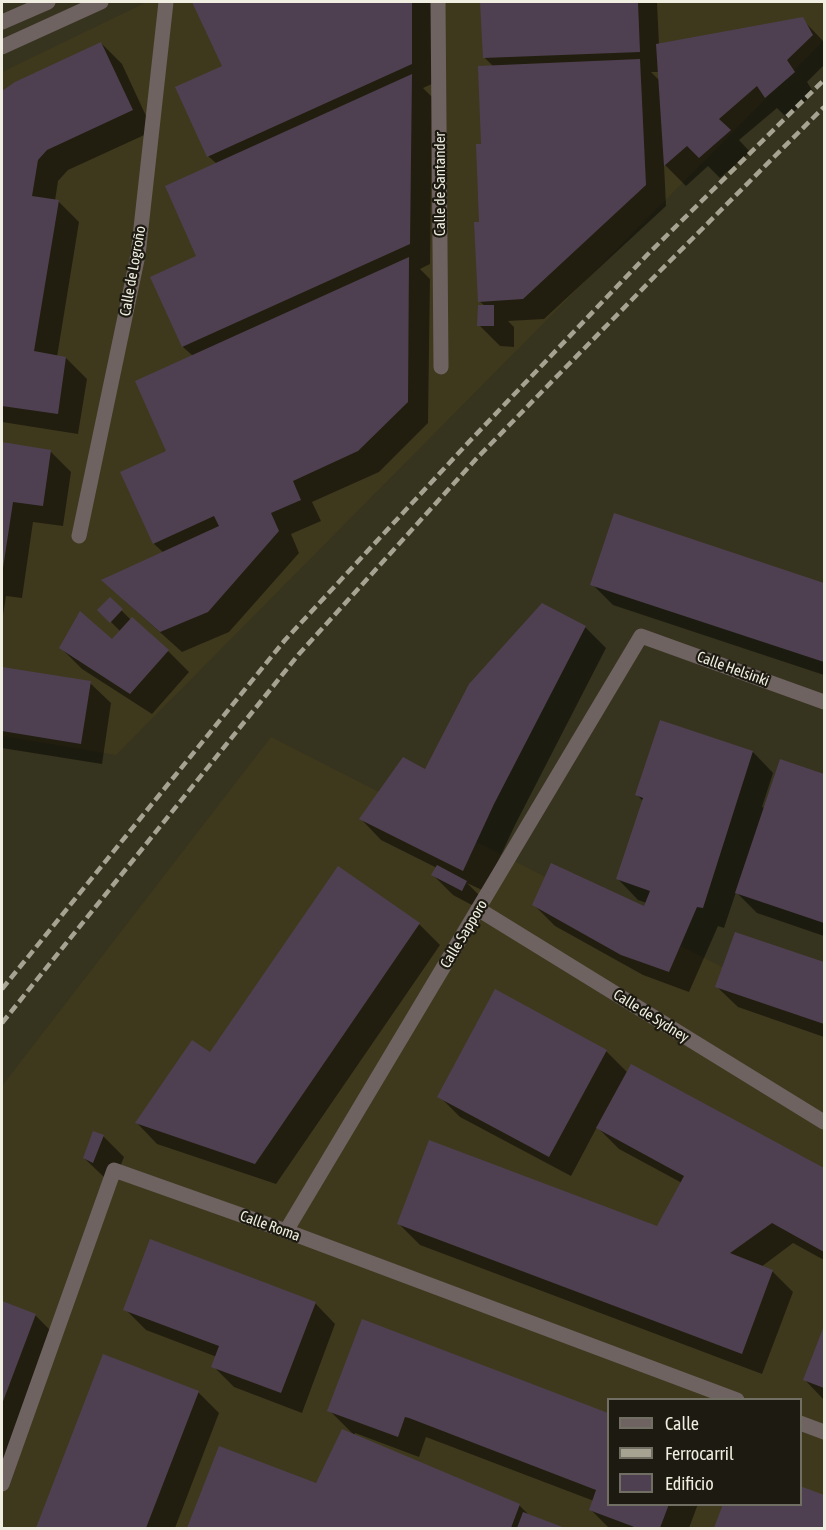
<!DOCTYPE html>
<html>
<head>
<meta charset="utf-8">
<style>
  body { margin:0 }
  #map { position:relative; width:826px; height:1530px; overflow:hidden; background:#36331e; font-family:"Asap Condensed",sans-serif }
  canvas { display:block }
  .frame { position:absolute; inset:0; border:3px solid #f0eee1; pointer-events:none }
  .legend { position:absolute; left:607px; top:1398px; width:195px; height:108px; box-sizing:border-box; background:#1c1a11; border:2px solid #716f64; margin:0; padding:8px 10px; list-style:none; font-size:18px; color:#f0eee1 }
  .legend li { display:flex; align-items:center; gap:12px; height:30px }
  .legend b { width:30px; border:2px solid #716f64 }
</style>
</head>
<body>
<div id="map">
<canvas width="826" height="1530"></canvas>
<div class="frame"></div>
<ul class="legend">
<li><b style="height:8px;background:#6f6362"></b>Calle</li>
<li><b style="height:8px;background:#a6a393"></b>Ferrocarril</li>
<li><b style="height:16px;background:#4f4051"></b>Edificio</li>
</ul>
</div>
<script>
const context = document.querySelector('canvas').getContext('2d');
context.lineJoin = 'round';
function paint(path, color) {
  context.fillStyle = color;
  context.fill(path, 'evenodd');
}
function poly(rows) {
  const path = new Path2D();
  for (const r of rows) {
    path.moveTo(r[0], r[1]);
    for (let i = 2; i < r.length; i += 2) path.lineTo(r[i], r[i + 1]);
  }
  return path;
}
function trace(path, color, width, dash) {
  context.strokeStyle = color;
  context.lineWidth = width;
  context.lineCap = dash ? 'butt' : 'round';
  context.setLineDash(dash || []);
  context.stroke(path);
}
function label(font, color, halo, rows, align = 'center') {
  context.font = font + ' "Asap Condensed",sans-serif';
  context.lineWidth = 4.5;
  context.setLineDash([]);
  context.textBaseline = 'middle';
  context.strokeStyle = halo;
  context.fillStyle = color;
  for (const [text, x, y, turn = 0] of rows) {
    context.save();
    context.translate(x, y);
    context.rotate((+turn || 0) * Math.PI / 180);
    context.textAlign = isNaN(turn) ? turn : align;
    if (halo) context.strokeText(text, 0, 0);
    context.fillText(text, 0, 0);
    context.restore();
  }
}
const built = poly([
  [147,2,824,2,824,40,116,755,2,736,2,72],
  [271,737,824,1019,824,1528,2,1528,2,1086],
  [608,1400,800,1400,800,1504,608,1504]
]);
const shadow = poly([
  [194,2,433,2,432,84,423,88,432,97,430,264,420,269,430,279,428,423,379,472,312,502,321,521,291,534,299,553,229,632,182,652,124,600,164,553,154,544,122,473,168,452,193,356,183,347,152,278,198,257,217,164,208,156,224,67],
  [482,2,657,2,659,45,802,19,824,42,824,65,807,82,814,93,787,118,777,108,739,140,750,152,720,178,708,166,686,186,664,164,666,206,544,319,508,321,514,327,514,347,500,346,479,325,485,306,479,301,483,145,494,67,484,57],
  [651,72,660,72,660,81],
  [101,43,122,64,153,131,68,170,58,181,55,201,58,201,79,222,57,357,66,358,87,379,78,434,2,422,2,93,7,89],
  [2,444,51,452,71,472,63,526,33,522,22,598,6,596,2,622],
  [615,515,824,584,824,675,613,605,592,584],
  [110,599,131,620,168,651,189,672,152,714,82,669,61,648,112,641,121,632,99,610],
  [585,627,606,648,515,825,484,891,467,883,487,903,483,911,453,895,433,875,437,868,381,840,361,819,425,771],
  [2,669,90,683,111,703,102,764,2,748],
  [753,752,773,773,762,807,765,808,781,761,824,776,824,936,757,913,736,892,724,928,718,926,689,992,643,975,555,926,534,905,645,908,647,903,638,900,618,879,644,802,637,795],
  [339,868,419,924,440,945,276,1184,157,1144,137,1123,210,1055],
  [736,934,824,964,824,1037,738,1007,717,987],
  [496,991,606,1051,628,1073,631,1066,824,1170,824,1260,793,1243,761,1267,772,1271,793,1292,762,1374,420,1245,399,1224,658,1227,682,1183,619,1149,597,1127,571,1176,460,1117,439,1096],
  [103,1136,124,1157,114,1182,105,1178,84,1158],
  [2,1302,35,1315,56,1336,2,1478],
  [315,1303,335,1324,302,1413,234,1387,213,1366,217,1357,146,1330,125,1309],
  [363,1321,608,1415,608,1504,698,1504,689,1528,609,1528,590,1509,594,1501,426,1437,419,1457,355,1433,354,1436,519,1505,531,1517,561,1528,189,1528,220,1448,317,1485,354,1435,329,1410],
  [824,1331,824,1400,805,1380],
  [104,1356,198,1392,219,1413,175,1528,38,1528],
  [800,1488,824,1497,824,1528,715,1528,724,1504,800,1504]
]);
const building = poly([
  [192,2,412,2,412,64,207,157,175,87,222,66],
  [480,2,638,2,640,52,483,58],
  [803,17,813,35,787,60,795,72,765,98,757,86,719,119,731,130,699,158,687,146,664,166,656,44],
  [101,42,133,110,47,150,38,160,32,196,59,200,34,351,66,357,58,414,2,406,2,91,15,82],
  [640,59,646,185,523,299,478,302,474,222,479,222,476,144,481,144,478,66],
  [412,74,410,244,182,347,150,277,196,256,165,186],
  [409,257,408,402,358,451,293,481,301,500,271,513,279,531,208,612,160,632,101,580,219,526,214,516,153,544,120,472,166,451,135,381],
  [478,305,494,305,494,326,477,326],
  [2,442,51,450,43,506,13,502,3,568,2,568],
  [614,513,824,583,824,662,590,585],
  [110,597,123,609,110,623,97,610],
  [542,603,586,626,494,804,463,871,359,819,403,757,425,769,469,684],
  [80,611,112,639,132,617,169,650,130,694,59,648],
  [2,667,91,681,81,744,2,731],
  [660,720,753,751,703,908,697,907,669,972,621,955,532,905,551,863,644,906,650,891,616,879,643,798,635,795],
  [780,759,824,774,824,923,735,893],
  [437,865,467,881,462,891,431,875],
  [338,866,420,923,255,1164,135,1123,192,1040,210,1052],
  [735,932,824,962,824,1024,715,987],
  [495,989,607,1050,549,1157,437,1097],
  [631,1064,824,1168,824,1252,772,1223,730,1253,773,1270,742,1354,397,1224,429,1140,657,1226,684,1176,596,1128],
  [93,1131,104,1135,93,1163,83,1158],
  [150,1239,316,1302,281,1393,211,1367,219,1346,123,1310],
  [2,1301,36,1314,2,1404],
  [362,1319,608,1413,608,1504,669,1504,660,1528,637,1528,589,1510,596,1490,409,1418,405,1417,398,1437,327,1411],
  [824,1326,824,1388,803,1380],
  [103,1354,199,1391,146,1528,36,1528],
  [342,1429,520,1504,511,1528,187,1528,219,1446,316,1483],
  [800,1486,824,1495,824,1528,714,1528,723,1504,800,1504],
  [523,1512,565,1528,517,1528]
]);
const minor = poly([
  [438,2,441,367],
  [2,22,48,2],
  [2,47,101,2],
  [79,536,138,255,166,2],
  [478,909,824,1122],
  [286,1231,641,636,824,702],
  [800,1423,824,1432],
  [2,1484,114,1170,286,1231,737,1400]
]);
const rail = poly([
  [2,989,285,640,466,445,647,255,824,80],
  [2,1023,299,654,477,458,661,270,824,107]
]);
const streetNames = [
  ["Calle de Santander",440,184,-90],
  ["Calle de Logroño",133,271,-80],
  ["Calle Helsinki",733,669,20],
  ["Calle Sapporo",464,934,-59],
  ["Calle de Sydney",651,1016,32],
  ["Calle Roma",270,1226,20]
];
paint(built, '#3e391d');
paint(shadow, '#0007');
paint(building, '#4f4051');
trace(minor, '#6f6362', 15);
trace(rail, '#a6a393', 4.5, [9, 4.5]);
label('15px', '#f0eee1', '#1c1a11', streetNames);
</script>
</body>
</html>
